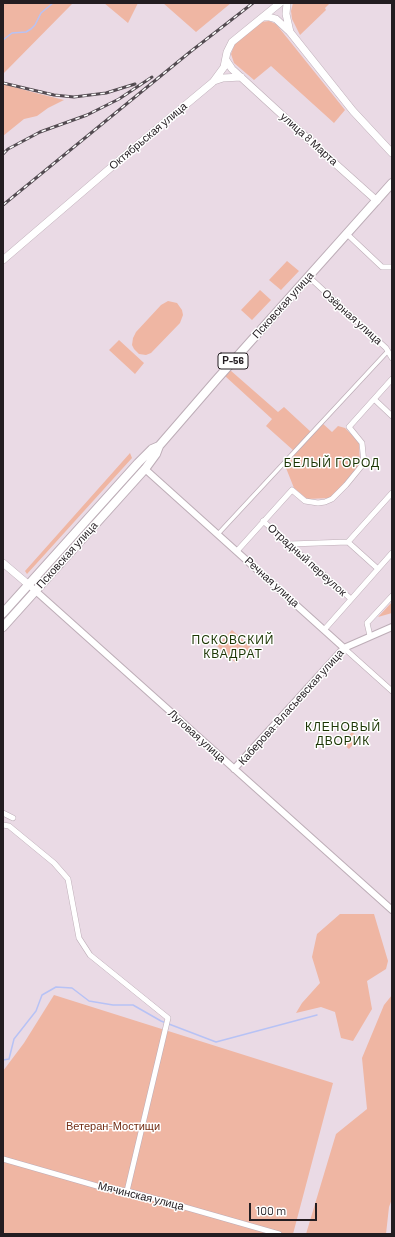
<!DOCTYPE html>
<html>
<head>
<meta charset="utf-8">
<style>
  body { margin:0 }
  #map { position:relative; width:395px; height:1237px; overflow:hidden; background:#eadae5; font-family:Barlow,sans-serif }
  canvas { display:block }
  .frame { position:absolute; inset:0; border:4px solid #231d21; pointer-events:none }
  .scale { position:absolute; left:249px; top:1203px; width:68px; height:18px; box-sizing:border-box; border:2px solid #231d21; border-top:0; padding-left:5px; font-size:12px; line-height:14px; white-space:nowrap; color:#231d21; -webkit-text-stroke:3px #fff; paint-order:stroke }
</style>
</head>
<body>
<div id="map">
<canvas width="395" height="1237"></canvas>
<div class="frame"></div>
<div class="scale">100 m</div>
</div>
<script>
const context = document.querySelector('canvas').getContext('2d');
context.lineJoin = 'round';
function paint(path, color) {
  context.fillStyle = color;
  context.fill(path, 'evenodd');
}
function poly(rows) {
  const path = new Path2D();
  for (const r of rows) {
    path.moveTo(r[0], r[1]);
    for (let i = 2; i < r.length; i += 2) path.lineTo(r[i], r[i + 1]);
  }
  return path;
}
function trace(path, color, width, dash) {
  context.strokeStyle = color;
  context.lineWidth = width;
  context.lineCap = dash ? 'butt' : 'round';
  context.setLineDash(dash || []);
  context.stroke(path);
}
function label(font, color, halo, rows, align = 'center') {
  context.font = font + ' Barlow,sans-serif';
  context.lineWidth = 3;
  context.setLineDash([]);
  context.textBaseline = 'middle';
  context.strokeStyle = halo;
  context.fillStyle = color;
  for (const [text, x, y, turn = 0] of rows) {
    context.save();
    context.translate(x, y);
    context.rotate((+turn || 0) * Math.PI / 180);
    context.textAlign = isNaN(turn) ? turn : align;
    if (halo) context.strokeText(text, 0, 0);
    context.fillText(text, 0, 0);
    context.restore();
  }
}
const green = poly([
  [3,3,73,3,3,74],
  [104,3,138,3,128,23],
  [163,3,231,3,196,32],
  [293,3,330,3,325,8,326,10,300,35,292,19,291,11],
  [269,21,276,24,345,110,334,123,271,66,254,80,234,63,231,54,235,43,261,22],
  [3,84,32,92,64,100,48,108,37,116,24,119,3,136],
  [287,261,299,271,281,290,269,280],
  [260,290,271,300,252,320,241,310],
  [168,301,177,303,182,310,183,315,180,323,151,353,146,355,139,354,134,349,132,345,133,338,136,332,161,305],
  [119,340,144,363,135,374,109,350],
  [230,370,278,412,284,407,311,432,321,422,332,432,338,426,345,428,359,442,360,465,331,498,307,499,294,488,284,463,294,451,266,426,272,419,225,376],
  [130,453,132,458,27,574,25,571],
  [392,602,392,613,378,617],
  [232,630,251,647,236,663,217,646],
  [352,732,359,738,349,749,342,743],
  [340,914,374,914,388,961,386,969,367,981,372,1009,353,1041,341,1038,335,1012,321,1007,296,1013,302,1003,320,983,312,957,317,934],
  [54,995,333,1083,293,1234,3,1234,3,1071,24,1043],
  [392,995,392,1199,389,1207,386,1234,306,1234,336,1134,367,1109,362,1058,384,1005]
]);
const stream = poly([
  [3,40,12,33,26,32,31,29,35,25,41,13,53,3],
  [3,1060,9,1059,14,1039,36,1011,42,995,56,987,72,988,89,1001,113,1005,133,1005,161,1021,216,1042,317,1015]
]);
const pedestrian = poly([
  [218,534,388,351]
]);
const minor = poly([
  [347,234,382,267,392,267],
  [309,277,386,348,392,358],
  [374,399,392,416],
  [263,521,351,599],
  [348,542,378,569],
  [290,544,348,542,392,493],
  [237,551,292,490,305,501,318,503,325,502,332,499,346,485,364,463,362,443,349,427,392,379],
  [324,630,392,553],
  [370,636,367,623,392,596],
  [344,648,392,691],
  [3,813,13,818],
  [3,825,9,826,54,863,68,879,79,938,90,955,168,1018,127,1191],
  [3,1159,97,1186,127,1191,160,1200,279,1234]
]);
const tertiary = poly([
  [145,469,344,648],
  [29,585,392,910],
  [234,769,344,648,392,627]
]);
const secondary = poly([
  [287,3,286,14,290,32],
  [263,17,269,17,276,19,290,32,353,111,392,153],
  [226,60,232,69,329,158,377,201],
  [214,81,223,78,241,77],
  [3,260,129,152,213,82,224,67,227,52,232,42,280,3],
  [3,563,29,585]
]);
const primary = poly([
  [3,613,138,463,152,449,159,446],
  [3,627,145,469,156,454,159,446,217,379,392,183]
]);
const rail = poly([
  [3,83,54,95,74,97,106,93,135,84],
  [3,154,8,149,40,132,87,115,119,99,152,77],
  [3,205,190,52,253,3]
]);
const shields = [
  [233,361,30]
];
const shieldNames = [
  ["Р-56",233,361]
];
const streetNames = [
  ["Октябрьская улица",148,136,-40],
  ["улица 8 Марта",309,139,42],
  ["Псковская улица",283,305,-48],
  ["Озёрная улица",352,317,42],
  ["Псковская улица",67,555,-48],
  ["Отрадный переулок",307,560,42],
  ["Речная улица",272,582,42],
  ["Каберова-Власьевская улица",291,707,-48],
  ["Луговая улица",197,736,42],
  ["Мячинская улица",141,1196,14]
];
const parkNames = [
  ["Ветеран-Мостищи",113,1126]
];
const neighbourhoodNames = [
  ["БЕЛЫЙ ГОРОД",332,463],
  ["ПСКОВСКИЙ",233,640],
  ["КВАДРАТ",233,654],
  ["КЛЕНОВЫЙ",343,727],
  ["ДВОРИК",343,741]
];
paint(green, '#efb6a3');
trace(stream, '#b7c2f5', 1.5);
trace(pedestrian, '#bdadb7', 5);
trace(minor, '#bdadb7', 6);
trace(tertiary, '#bdadb7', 8);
trace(secondary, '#bdadb7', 8);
trace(primary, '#bdadb7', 10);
trace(pedestrian, '#fff', 3.5);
trace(minor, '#fff', 5);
trace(tertiary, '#fff', 6);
trace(secondary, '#fff', 7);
trace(primary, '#fff', 8);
trace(rail, '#534b51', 3);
trace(rail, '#fff', 1.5, [4.5]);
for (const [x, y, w] of shields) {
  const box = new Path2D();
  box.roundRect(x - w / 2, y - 8, w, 16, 3);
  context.fillStyle = '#fff';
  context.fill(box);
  trace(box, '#231d21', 1);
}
label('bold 10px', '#231d21', null, shieldNames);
label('11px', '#231d21', '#fff', streetNames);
label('11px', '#732f16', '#fff', parkNames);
context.letterSpacing = '1px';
label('12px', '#1c3604', '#fff', neighbourhoodNames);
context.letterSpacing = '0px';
</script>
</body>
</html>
